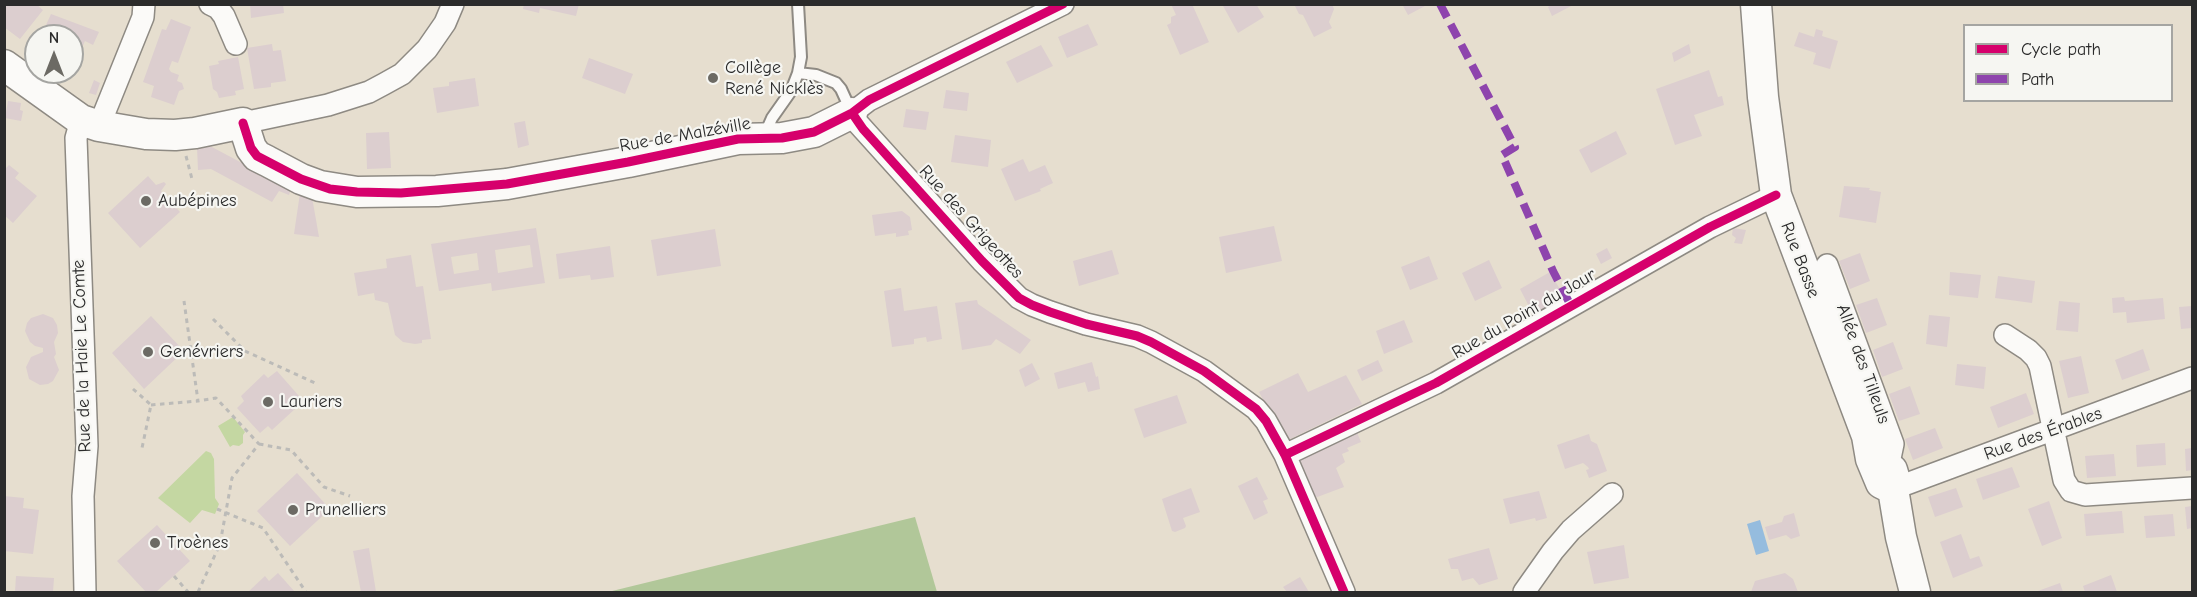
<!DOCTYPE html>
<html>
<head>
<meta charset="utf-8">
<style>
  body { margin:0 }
  #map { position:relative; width:2197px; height:597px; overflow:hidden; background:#e6decf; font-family:"Comic Neue",sans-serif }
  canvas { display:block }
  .frame { position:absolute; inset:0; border:6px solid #2b2b2b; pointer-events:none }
  .legend { position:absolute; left:1963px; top:24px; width:210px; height:78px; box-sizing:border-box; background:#f6f6f2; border:2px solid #a5a5a2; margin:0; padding:8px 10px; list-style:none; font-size:18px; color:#2b2b2b }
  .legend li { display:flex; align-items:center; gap:12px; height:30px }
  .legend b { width:30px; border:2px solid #a5a5a2 }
  .north { position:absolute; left:24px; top:24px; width:60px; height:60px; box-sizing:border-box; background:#f6f6f2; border:2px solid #a5a5a2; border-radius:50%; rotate:0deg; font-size:16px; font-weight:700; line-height:24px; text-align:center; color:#2b2b2b }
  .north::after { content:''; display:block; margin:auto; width:21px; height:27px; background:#6c6a64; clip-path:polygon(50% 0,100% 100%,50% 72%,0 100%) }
</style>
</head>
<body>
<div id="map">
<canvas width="2197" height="597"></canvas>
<div class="frame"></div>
<ul class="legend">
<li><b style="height:8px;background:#d6006c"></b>Cycle path</li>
<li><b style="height:8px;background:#8e44ad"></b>Path</li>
</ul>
<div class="north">N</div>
</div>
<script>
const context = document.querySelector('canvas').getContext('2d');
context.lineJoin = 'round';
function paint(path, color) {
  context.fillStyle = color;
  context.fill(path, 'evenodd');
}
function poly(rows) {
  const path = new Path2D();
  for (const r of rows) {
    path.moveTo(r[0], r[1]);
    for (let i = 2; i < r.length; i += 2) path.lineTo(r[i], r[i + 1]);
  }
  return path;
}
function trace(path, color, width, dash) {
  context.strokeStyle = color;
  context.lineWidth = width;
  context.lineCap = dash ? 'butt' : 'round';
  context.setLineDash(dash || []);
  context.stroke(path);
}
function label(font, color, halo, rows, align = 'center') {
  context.font = font + ' "Comic Neue",sans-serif';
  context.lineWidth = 4.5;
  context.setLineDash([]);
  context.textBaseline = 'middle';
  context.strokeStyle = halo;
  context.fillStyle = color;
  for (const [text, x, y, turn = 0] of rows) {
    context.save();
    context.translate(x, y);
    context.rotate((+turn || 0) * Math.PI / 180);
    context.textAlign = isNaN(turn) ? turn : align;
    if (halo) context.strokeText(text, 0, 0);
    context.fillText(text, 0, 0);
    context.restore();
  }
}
const green = poly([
  [233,417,245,432,243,435,243,443,239,446,233,445,230,447,218,426],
  [206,451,211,453,214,459,215,498,219,504,215,514,202,510,190,523,158,498]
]);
const forest = poly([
  [915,517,937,592,608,592]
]);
const water = poly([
  [1760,520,1769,551,1756,555,1747,524]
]);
const building = poly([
  [4,4,36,4,43,10,20,39,4,27],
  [250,4,283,4,284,13,251,18],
  [524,4,579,4,576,16,540,8,539,13,523,9],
  [1171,4,1192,4,1209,42,1180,55,1167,25,1171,23,1171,17,1176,15],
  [1222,4,1256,4,1264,17,1238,33],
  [1294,4,1332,4,1334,9,1329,22,1332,28,1314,37,1303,15,1299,14],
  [1402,4,1424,4,1425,6,1408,15],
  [1552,4,1575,4,1552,16,1548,7],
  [51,14,99,32,93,45,85,41,80,52,72,49,72,36,41,36],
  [171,19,191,27,178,63,172,61,169,69,171,72,179,75,177,81,182,83,184,89,179,91,174,105,151,97,154,86,143,82,162,29,166,30],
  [1088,24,1098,45,1067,58,1058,37],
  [1816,29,1823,31,1822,36,1838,41,1830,69,1813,64,1816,53,1794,46,1799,32,1814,37],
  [272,44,273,51,281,50,286,81,271,83,271,87,254,89,247,48],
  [1689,44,1691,53,1674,62,1672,53],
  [1041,45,1053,66,1017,83,1006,62],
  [238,57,244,89,235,91,236,95,219,98,217,92,213,89,209,66,219,64,218,61],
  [589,58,633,74,625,94,582,78],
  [1709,70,1718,97,1722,96,1724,105,1694,115,1702,136,1675,145,1656,89],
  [475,78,479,106,437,113,433,88,449,86,449,82],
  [94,80,100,83,96,95,89,93],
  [946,90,969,93,967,111,943,108],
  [8,101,21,103,20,110,23,111,21,121,5,118],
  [906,109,929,112,926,130,903,127],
  [525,121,529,145,518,148,514,123],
  [1616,131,1627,154,1591,173,1579,150],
  [389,132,391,168,367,169,366,133],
  [955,135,991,140,988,167,951,162],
  [210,146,291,189,289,195,279,191,272,202,211,169,198,170,197,147],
  [1023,159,1029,172,1045,165,1053,183,1040,189,1041,191,1015,201,1001,169],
  [9,165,19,173,15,178,37,196,13,223,4,215,4,170],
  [148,176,156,185,164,182,166,184,161,191,180,212,140,248,108,213],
  [1844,186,1870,188,1869,190,1881,192,1876,223,1839,217],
  [300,193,312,197,319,237,294,234],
  [902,211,910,217,912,230,908,231,909,235,896,237,896,233,875,236,872,215],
  [1274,226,1282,261,1226,273,1219,237],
  [536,228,545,283,492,291,491,283,439,291,431,244],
  [530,245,533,267,498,273,495,250],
  [477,253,479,270,454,274,451,257],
  [1733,228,1746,230,1742,244,1734,243,1736,238,1732,235],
  [715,229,721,266,657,276,651,240],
  [610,246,614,277,591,280,590,275,559,279,556,254],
  [1607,248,1612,258,1601,264,1596,254],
  [1112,250,1119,274,1079,286,1073,261],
  [1860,253,1870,281,1850,289,1839,261],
  [411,255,416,287,423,286,431,339,422,340,422,343,415,344,403,342,395,335,388,303,375,300,374,293,358,296,354,273,387,268,386,259],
  [1429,256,1438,279,1410,290,1401,267],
  [1489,260,1502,288,1475,301,1462,273],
  [1550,272,1565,298,1534,316,1520,289],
  [1950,272,1981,275,1978,298,1949,295],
  [1998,276,2035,281,2032,303,1995,298],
  [901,288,904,311,937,306,942,339,927,342,926,337,914,339,914,344,892,347,884,291],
  [2124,297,2125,301,2163,298,2165,319,2127,323,2126,312,2113,313,2112,298],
  [1877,298,1887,325,1866,333,1856,305],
  [977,300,978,304,1031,340,1020,354,996,339,991,345,962,350,955,303],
  [2059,301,2080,303,2078,332,2056,330],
  [2192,306,2192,328,2181,329,2179,307],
  [43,314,53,318,57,325,58,333,54,342,56,354,54,357,59,370,53,381,48,384,40,385,29,379,26,367,31,357,43,352,43,348,35,346,30,342,25,331,27,323,31,318],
  [1929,315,1950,317,1947,347,1926,344],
  [151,316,184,351,144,389,112,353],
  [1404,320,1413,342,1384,354,1376,331],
  [1893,342,1903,369,1882,377,1873,350],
  [2143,349,2150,370,2122,380,2115,360],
  [2081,356,2089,393,2068,398,2059,361],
  [1378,360,1383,371,1362,381,1357,370],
  [1092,362,1096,377,1098,376,1100,389,1088,392,1085,382,1058,389,1054,373],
  [1032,363,1040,379,1025,387,1019,370],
  [1957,364,1986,367,1984,389,1955,385],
  [277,371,299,396,292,404,296,408,272,430,268,426,260,433,237,408,244,401,241,396,264,374,268,378],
  [1298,373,1308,392,1346,375,1362,404,1288,440,1284,439,1259,392],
  [1910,386,1920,414,1899,421,1889,394],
  [2026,393,2034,414,1998,428,1990,407],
  [1177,395,1187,423,1144,438,1134,409],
  [1935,428,1943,448,1913,460,1905,439],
  [1356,430,1361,442,1347,448,1349,451,1342,454,1345,462,1336,468,1344,487,1312,499,1295,457],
  [1589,434,1591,441,1597,444,1607,471,1589,478,1586,470,1589,469,1588,467,1583,463,1565,469,1557,445],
  [2165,443,2166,465,2137,467,2136,445],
  [2192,448,2192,470,2186,471,2185,449],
  [2114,454,2116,476,2087,478,2085,456],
  [2012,467,2020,487,1983,500,1976,479],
  [297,473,330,509,290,546,257,511],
  [1257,477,1268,499,1263,501,1268,513,1254,520,1238,486],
  [1191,488,1200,512,1183,518,1186,526,1185,528,1175,532,1172,531,1162,499],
  [1956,488,1963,507,1935,517,1928,497],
  [1539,491,1547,518,1536,521,1535,518,1510,524,1503,499],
  [4,496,24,498,23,508,39,510,33,554,4,551],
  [2049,501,2062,538,2042,546,2028,509],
  [2192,506,2192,528,2187,529,2185,507],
  [2122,511,2124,533,2086,536,2084,514],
  [1794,513,1800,536,1791,539,1786,535,1769,540,1765,527,1782,522,1784,516],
  [2173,514,2175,536,2146,538,2144,516],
  [157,525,190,561,156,592,146,592,117,561],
  [1961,534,1970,559,1979,556,1983,566,1953,578,1940,542],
  [1624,545,1629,578,1594,584,1587,552],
  [369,548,376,592,361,592,353,551],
  [1489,548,1498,579,1479,585,1473,578,1462,581,1458,569,1451,569,1448,559],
  [278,573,295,592,248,592,265,576,269,581],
  [1785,573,1793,579,1798,592,1751,592,1755,581],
  [2111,575,2117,592,2085,592,2083,586],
  [16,576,54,578,53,592,15,592],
  [1300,577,1309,592,1287,592,1283,587],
  [2060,583,2063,592,2035,592]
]);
const path = poly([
  [186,156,192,179],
  [213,319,245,351,315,383],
  [133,389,151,405,142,448],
  [151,405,198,401,184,301],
  [259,444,291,450,324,487,350,496],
  [217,509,263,528,306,592],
  [174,576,188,592],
  [198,592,220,544,232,478,259,444,216,398,198,401]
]);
const lane = poly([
  [798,73,816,75,836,83,841,89,851,111],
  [768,137,768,127,772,118,791,91,798,73,801,57,798,4]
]);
const street = poly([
  [210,4,218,8,224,16,236,44],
  [1063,4,869,100,852,113,854,119,982,261,1019,298,1032,305,1050,312,1086,324,1137,336,1151,342,1204,371,1256,409,1266,421,1285,455,1344,592],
  [81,120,76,138,87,446,83,496,85,592],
  [243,123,328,105,369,92,384,84,402,74,427,49,445,23,453,4],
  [99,126,143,17,144,4],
  [1827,265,1893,444,1889,463],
  [2005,335,2028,350,2036,358,2040,366,2064,480,2071,491,2085,495,2192,488],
  [1285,455,1436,383,1710,227,1776,195],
  [1893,489,2192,378],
  [1524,592,1553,551,1571,530,1612,494]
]);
const secondary = poly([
  [1756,4,1763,97,1776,195,1867,436,1871,459,1881,483,1893,489],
  [4,65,81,120,99,126,146,134,175,135,195,133,243,123,251,148,257,156,267,161,301,179,320,186,357,192,437,191,507,184,628,162,738,139,782,138,814,132,852,113],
  [1892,470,1895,480,1893,489,1901,537,1915,592]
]);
const quiet = poly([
  [1440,4,1515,147,1502,155,1553,271,1571,306]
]);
const cycleway = poly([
  [852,113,863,129,982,261,1019,298,1032,305,1050,312,1086,324,1137,336,1151,342,1204,371,1256,409,1266,421,1285,455,1344,592],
  [243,123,251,148,257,156,301,179,330,189,357,192,401,193,507,184,628,162,738,139,782,138,814,132,852,113,869,100,1063,4],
  [1285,455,1436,383,1710,227,1776,195]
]);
const markers = [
  [713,78,6,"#6c6a64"],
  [146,201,6,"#6c6a64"],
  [148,352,6,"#6c6a64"],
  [268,402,6,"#6c6a64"],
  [293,510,6,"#6c6a64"],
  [155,543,6,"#6c6a64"]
];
const poiNames = [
  ["Collège",725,68],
  ["René Nicklès",725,89],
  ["Aubépines",158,201],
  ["Genévriers",160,352],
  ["Lauriers",280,402],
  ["Prunelliers",305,510],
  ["Troènes",167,543]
];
const streetNames = [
  ["Rue de Malzéville",685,135,-10],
  ["Rue des Grigeottes",971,222,48],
  ["Rue Basse",1800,260,69],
  ["Rue du Point du Jour",1524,314,-30],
  ["Rue de la Haie Le Comte",82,356,-92],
  ["Allée des Tilleuls",1863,364,70],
  ["Rue des Érables",2043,434,-20]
];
paint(green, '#c4d7a2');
paint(forest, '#b1c799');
paint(water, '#95bcde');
paint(building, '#dccecf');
trace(lane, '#8e8a83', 14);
trace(street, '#8e8a83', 24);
trace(secondary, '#8e8a83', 33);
trace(path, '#bcbbb8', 3, [4.5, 4.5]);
trace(lane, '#fbfaf8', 10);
trace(street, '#fbfaf8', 21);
trace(secondary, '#fbfaf8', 30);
trace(quiet, '#8e44ad', 8, [15, 8]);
trace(cycleway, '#d6006c', 9);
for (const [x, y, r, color] of markers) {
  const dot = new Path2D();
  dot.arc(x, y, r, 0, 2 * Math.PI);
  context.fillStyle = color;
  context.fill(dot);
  trace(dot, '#f6f6f2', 2);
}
label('18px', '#2b2b2b', '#f6f6f2', poiNames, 'left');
label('18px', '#2b2b2b', '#f6f6f2', streetNames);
</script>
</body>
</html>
